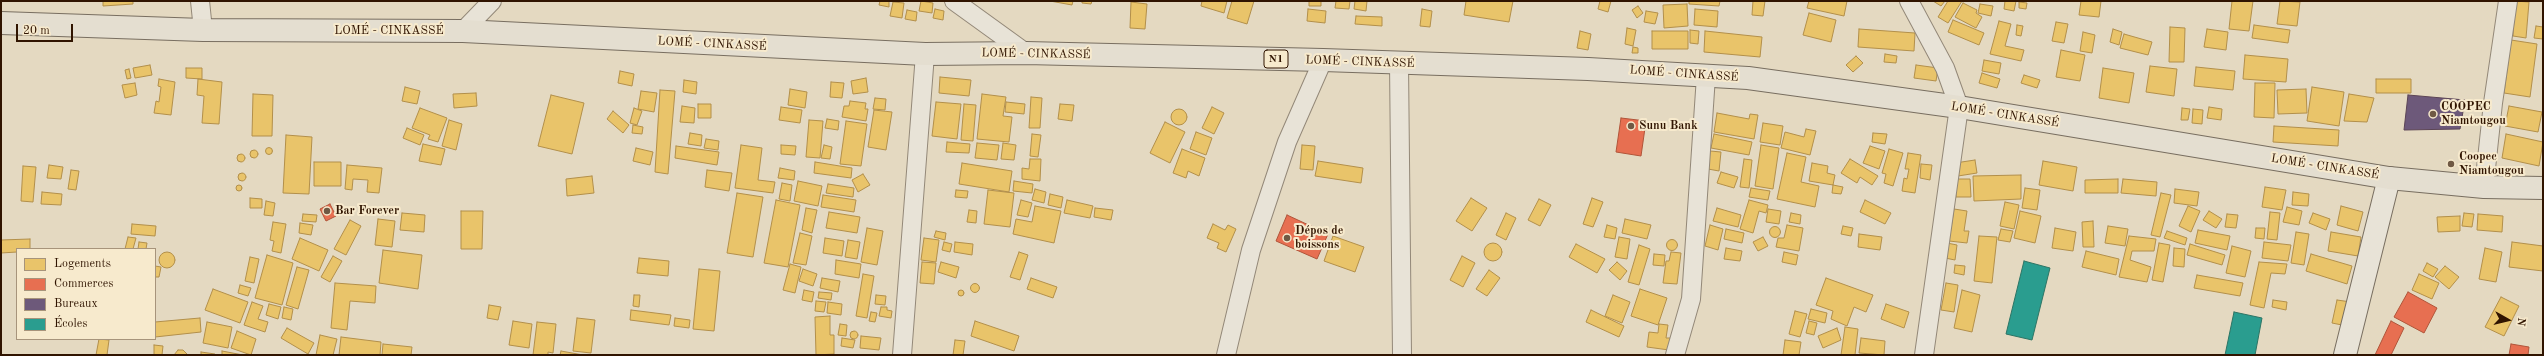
<!DOCTYPE html>
<html>
<head>
<meta charset="utf-8">
<style>
  body { margin:0 }
  #map { position:relative; width:2544px; height:356px; overflow:hidden; background:#e4d9c1; font-family:"Old Standard TT",serif }
  canvas { display:block }
  .frame { position:absolute; inset:0; border:2px solid #301400; pointer-events:none }
  .legend { position:absolute; left:16px; top:248px; width:140px; height:92px; box-sizing:border-box; background:#f7eacd; border:1px solid #a7947b; margin:0; padding:5px 7px; list-style:none; font-size:12px; color:#301400 }
  .legend li { display:flex; align-items:center; gap:8px; height:20px }
  .legend b { width:20px; border:1px solid #a7947b }
  .north { position:absolute; left:2488px; top:300px; width:40px; height:40px; -webkit-text-stroke:3px #f7eacd; paint-order:stroke; rotate:98deg; font-size:11px; font-weight:700; line-height:16px; text-align:center; color:#301400 }
  .north::after { content:''; display:block; margin:auto; width:14px; height:18px; background:#301400; clip-path:polygon(50% 0,100% 100%,50% 72%,0 100%) }
  .scale { position:absolute; left:16px; top:24px; width:57px; height:18px; box-sizing:border-box; border:2px solid #301400; border-top:0; padding-left:5px; font-size:12px; line-height:14px; white-space:nowrap; color:#301400; -webkit-text-stroke:3px #f7eacd; paint-order:stroke }
</style>
</head>
<body>
<div id="map">
<canvas width="2544" height="356"></canvas>
<div class="frame"></div>
<ul class="legend">
<li><b style="height:11px;background:#e9c46a"></b>Logements</li>
<li><b style="height:11px;background:#e76f51"></b>Commerces</li>
<li><b style="height:11px;background:#6d597a"></b>Bureaux</li>
<li><b style="height:11px;background:#2a9d8f"></b>Écoles</li>
</ul>
<div class="north">N</div>
<div class="scale">20 m</div>
</div>
<script>
const context = document.querySelector('canvas').getContext('2d');
context.lineJoin = 'round';
function paint(path, color) {
  context.fillStyle = color;
  context.fill(path, 'evenodd');
}
function poly(rows) {
  const path = new Path2D();
  for (const r of rows) {
    if (r.length === 3) {
      path.moveTo(r[0] + r[2], r[1]);
      path.arc(r[0], r[1], r[2], 0, 2 * Math.PI);
      continue;
    }
    path.moveTo(r[0], r[1]);
    for (let i = 2; i < r.length; i += 2) path.lineTo(r[i], r[i + 1]);
  }
  return path;
}
function trace(path, color, width, dash) {
  context.strokeStyle = color;
  context.lineWidth = width;
  context.lineCap = dash ? 'butt' : 'round';
  context.setLineDash(dash || []);
  context.stroke(path);
}
function label(font, color, halo, rows, align = 'center') {
  context.font = font + ' "Old Standard TT",serif';
  context.lineWidth = 4;
  context.setLineDash([]);
  context.textBaseline = 'middle';
  context.strokeStyle = halo;
  context.fillStyle = color;
  for (const [text, x, y, turn = 0] of rows) {
    context.save();
    context.translate(x, y);
    context.rotate((+turn || 0) * Math.PI / 180);
    context.textAlign = isNaN(turn) ? turn : align;
    if (halo) context.strokeText(text, 0, 0);
    context.fillText(text, 0, 0);
    context.restore();
  }
}
const homes = poly([
  [103,1,133,1,133,4,103,6,103,1],
  [880,1,889,1,889,7,879,5,880,1],
  [921,1,933,3,932,13,919,11,921,1],
  [1050,1,1073,1,1072,5,1050,1],
  [1082,1,1092,1,1091,4,1082,3,1082,1],
  [1202,1,1227,1,1224,13,1201,6,1202,1],
  [1232,1,1254,1,1247,24,1227,18,1232,1],
  [1309,1,1321,1,1321,6,1309,6,1309,1],
  [1336,1,1350,1,1349,9,1335,8,1336,1],
  [1355,1,1367,1,1366,11,1354,9,1355,1],
  [1466,1,1513,1,1509,22,1464,15,1466,1],
  [1600,1,1611,1,1608,12,1598,9,1600,1],
  [1689,1,1720,1,1719,6,1689,4,1689,1],
  [1753,1,1765,1,1763,16,1752,15,1753,1],
  [1809,1,1847,1,1844,16,1807,8,1809,1],
  [1933,1,1945,1,1941,6,1933,1],
  [1948,1,1962,1,1948,23,1938,17,1948,1],
  [2005,1,2016,1,2014,11,2004,9,2005,1],
  [2081,1,2101,1,2099,17,2079,15,2081,1],
  [2232,1,2253,1,2249,31,2229,29,2232,1],
  [2280,1,2300,2,2297,26,2277,24,2280,1],
  [2515,1,2529,2,2526,38,2513,36,2515,1],
  [893,2,904,3,902,18,890,16,893,2],
  [1131,2,1147,4,1145,29,1130,28,1131,2],
  [2019,2,2027,3,2026,9,2019,8,2019,2],
  [1963,3,1977,10,1976,13,1982,17,1976,28,1955,17,1963,3],
  [1687,4,1688,26,1664,28,1663,5,1687,4],
  [1980,4,1993,6,1991,16,1978,13,1980,4],
  [1638,6,1643,13,1637,18,1632,10,1638,6],
  [935,9,944,11,943,20,933,18,935,9],
  [1308,9,1326,11,1325,23,1307,21,1308,9],
  [1422,9,1432,11,1430,27,1420,26,1422,9],
  [1695,9,1718,11,1717,27,1694,25,1695,9],
  [907,10,917,12,916,21,905,19,907,10],
  [1646,11,1658,13,1655,24,1644,22,1646,11],
  [1809,13,1836,20,1831,42,1803,35,1809,13],
  [1356,16,1382,17,1382,26,1355,24,1356,16],
  [1953,20,1984,33,1979,45,1948,32,1953,20],
  [1999,21,2011,24,2005,46,2024,50,2021,61,1990,54,1999,21],
  [2056,22,2068,24,2064,43,2052,41,2056,22],
  [2017,25,2023,26,2021,36,2016,35,2017,25],
  [2254,25,2290,30,2288,43,2252,38,2254,25],
  [2536,26,2543,27,2543,39,2534,38,2536,26],
  [2170,27,2185,28,2184,62,2169,62,2170,27],
  [1627,28,1636,30,1633,46,1625,44,1627,28],
  [1859,29,1915,33,1914,51,1858,47,1859,29],
  [2113,29,2122,32,2119,45,2110,42,2113,29],
  [2207,29,2228,32,2226,50,2204,47,2207,29],
  [1690,30,1699,31,1698,44,1690,43,1690,30],
  [1580,31,1591,34,1588,50,1577,48,1580,31],
  [1652,31,1688,31,1688,49,1652,49,1652,31],
  [1705,31,1762,37,1760,57,1704,52,1705,31],
  [2083,32,2095,35,2092,53,2080,51,2083,32],
  [2124,34,2152,42,2148,55,2120,48,2124,34],
  [2511,40,2537,44,2530,97,2504,93,2511,40],
  [1633,47,1638,48,1638,53,1632,53,1633,47],
  [2061,50,2085,55,2080,81,2056,77,2061,50],
  [1885,54,1897,56,1896,63,1884,62,1885,54],
  [2245,55,2288,59,2286,82,2243,79,2245,55],
  [1856,56,1863,63,1853,72,1846,65,1856,56],
  [1984,60,2001,63,1999,74,1982,71,1984,60],
  [150,65,152,75,135,78,133,68,150,65],
  [1916,65,1938,68,1936,81,1914,78,1916,65],
  [2150,66,2177,69,2174,96,2146,92,2150,66],
  [2196,67,2235,71,2233,90,2194,86,2196,67],
  [186,68,202,68,202,79,186,78,186,68],
  [2103,68,2134,73,2129,103,2099,98,2103,68],
  [129,69,131,78,127,79,125,70,129,69],
  [620,71,634,74,632,86,618,83,620,71],
  [1982,73,2000,79,1997,88,1979,83,1982,73],
  [2024,75,2040,80,2037,88,2021,83,2024,75],
  [940,77,971,80,969,96,939,93,940,77],
  [866,78,868,92,853,94,851,81,866,78],
  [159,79,175,82,171,115,154,113,156,101,159,102,161,87,158,86,159,79],
  [198,79,222,82,219,124,202,123,204,96,197,95,198,79],
  [2376,79,2411,79,2411,93,2376,93,2376,79],
  [684,80,697,82,696,94,683,92,684,80],
  [831,82,844,83,842,98,830,97,831,82],
  [135,83,137,95,125,98,122,85,135,83],
  [2255,83,2275,83,2274,118,2254,117,2255,83],
  [405,87,420,91,417,104,402,101,405,87],
  [2312,87,2344,92,2339,126,2307,121,2312,87],
  [790,89,807,92,805,108,788,105,790,89],
  [2306,89,2307,113,2278,114,2277,90,2306,89],
  [660,90,675,91,668,174,655,172,660,90],
  [641,91,657,93,654,112,638,109,641,91],
  [476,93,477,106,454,108,453,94,476,93],
  [253,94,273,95,272,136,252,136,253,94],
  [982,94,1006,97,1003,116,1012,117,1009,142,977,139,982,94],
  [2349,94,2374,98,2367,122,2344,121,2349,94],
  [551,95,584,103,572,154,538,146,551,95],
  [1031,97,1042,98,1040,128,1029,128,1031,97],
  [875,98,886,99,885,110,873,109,875,98],
  [850,101,866,103,865,109,868,109,866,121,842,117,844,106,849,106,850,101],
  [936,102,961,104,957,139,932,136,936,102],
  [1006,102,1025,104,1024,114,1005,112,1006,102],
  [698,104,711,104,711,118,698,118,698,104],
  [964,104,976,105,973,141,961,140,964,104],
  [1060,104,1074,105,1072,121,1058,119,1060,104],
  [682,106,695,108,694,123,680,122,682,106],
  [2509,106,2542,112,2538,132,2505,126,2509,106],
  [781,107,802,110,800,123,779,120,781,107],
  [1212,107,1224,113,1214,134,1202,128,1212,107],
  [2209,107,2222,109,2221,120,2207,118,2209,107],
  [420,108,447,118,438,142,428,139,430,135,412,128,420,108],
  [634,108,642,111,637,125,630,123,634,108],
  [2182,108,2190,109,2188,120,2181,120,2182,108],
  [1179,117,8],
  [2193,109,2203,110,2202,124,2192,123,2193,109],
  [874,110,892,112,886,150,868,147,874,110],
  [613,111,629,125,623,133,607,119,613,111],
  [1717,113,1749,119,1750,114,1758,115,1754,139,1714,132,1717,113],
  [827,119,839,121,838,130,825,128,827,119],
  [449,120,462,124,456,150,442,146,449,120],
  [809,120,823,121,820,158,806,157,809,120],
  [846,121,867,124,861,166,840,164,846,121],
  [1165,122,1185,132,1170,163,1150,153,1165,122],
  [1763,123,1783,126,1780,145,1760,142,1763,123],
  [633,125,643,127,642,134,632,133,633,125],
  [2274,126,2339,130,2338,146,2273,142,2274,126],
  [407,128,424,135,420,145,403,138,407,128],
  [1806,129,1816,131,1810,155,1781,148,1785,132,1804,137,1806,129],
  [1196,132,1212,138,1206,155,1190,149,1196,132],
  [690,133,702,135,701,146,688,144,690,133],
  [1873,133,1887,134,1885,144,1872,142,1873,133],
  [1032,134,1041,135,1038,157,1030,156,1032,134],
  [1714,134,1752,142,1749,155,1711,148,1714,134],
  [2506,134,2543,142,2539,166,2502,158,2506,134],
  [286,135,312,137,309,194,283,193,286,135],
  [706,139,719,141,718,150,704,148,706,139],
  [947,142,970,144,969,153,946,152,947,142],
  [977,143,999,145,997,160,975,158,977,143],
  [1003,143,1016,145,1014,160,1001,159,1003,143],
  [423,144,445,149,441,165,419,161,423,144],
  [741,145,762,148,758,180,775,182,773,193,735,188,741,145],
  [781,145,796,146,795,155,781,154,781,145],
  [824,145,832,147,830,159,821,158,824,145],
  [1302,145,1315,146,1313,170,1300,169,1302,145],
  [1761,145,1779,148,1773,189,1755,186,1761,145],
  [676,146,719,152,717,165,675,158,676,146],
  [1870,146,1885,151,1879,169,1863,163,1870,146],
  [269,151,3.5],
  [636,148,653,152,650,165,633,161,636,148],
  [1182,149,1205,158,1199,176,1188,171,1186,178,1173,173,1182,149],
  [1889,149,1903,153,1893,186,1884,183,1886,174,1882,173,1889,149],
  [254,154,4],
  [1710,151,1721,152,1719,171,1708,169,1710,151],
  [1787,153,1806,157,1801,182,1819,186,1815,207,1777,199,1787,153],
  [1908,153,1921,155,1915,193,1902,191,1904,178,1907,179,1909,169,1905,169,1908,153],
  [241,158,4],
  [1030,159,1041,159,1040,181,1022,179,1022,168,1029,169,1030,159],
  [1744,159,1752,160,1749,188,1740,187,1744,159],
  [1850,159,1878,176,1872,185,1860,177,1857,183,1841,173,1850,159],
  [1975,160,1977,173,1958,176,1955,163,1975,160],
  [1318,161,1363,168,1361,183,1315,176,1318,161],
  [2043,161,2077,167,2073,191,2039,185,2043,161],
  [314,162,341,162,341,186,314,186,314,162],
  [815,162,852,168,851,178,814,173,815,162],
  [962,163,1012,171,1009,192,959,184,962,163],
  [1812,163,1828,166,1827,173,1835,175,1833,185,1809,181,1812,163],
  [1921,164,1932,165,1930,180,1920,178,1921,164],
  [49,165,63,167,61,179,47,178,49,165],
  [347,165,382,168,379,193,367,192,368,180,353,179,352,190,345,189,347,165],
  [23,166,36,167,33,202,21,201,23,166],
  [780,168,795,171,794,180,778,178,780,168],
  [71,170,79,171,76,190,68,189,71,170],
  [707,170,732,173,729,191,705,187,707,170],
  [1721,172,1738,177,1734,188,1717,183,1721,172],
  [242,177,4],
  [863,174,870,185,858,192,852,180,863,174],
  [2021,175,2021,199,1974,201,1973,176,2021,175],
  [592,176,594,193,567,196,566,179,592,176],
  [1956,179,1970,179,1971,197,1956,197,1956,179],
  [2118,179,2118,193,2085,193,2085,180,2118,179],
  [2123,179,2157,182,2156,196,2121,193,2123,179],
  [798,181,822,186,818,206,794,201,798,181],
  [1014,181,1033,184,1032,193,1013,191,1014,181],
  [782,183,792,185,790,201,779,199,782,183],
  [828,184,854,188,853,197,826,193,828,184],
  [1833,185,1843,187,1841,194,1832,193,1833,185],
  [239,188,3],
  [2265,187,2286,190,2282,210,2262,207,2265,187],
  [1751,188,1770,191,1768,200,1749,197,1751,188],
  [2025,188,2040,190,2037,210,2022,208,2025,188],
  [1035,189,1046,192,1044,203,1032,200,1035,189],
  [2175,189,2199,192,2197,206,2174,203,2175,189],
  [956,190,968,191,967,198,955,197,956,190],
  [988,190,1014,193,1010,227,984,224,988,190],
  [42,192,62,194,61,205,41,204,42,192],
  [2293,192,2309,194,2308,206,2292,205,2293,192],
  [737,193,763,197,753,257,727,253,737,193],
  [2161,193,2171,195,2160,237,2151,235,2161,193],
  [1050,194,1063,197,1061,208,1048,205,1050,194],
  [823,195,856,200,854,212,821,207,823,195],
  [250,198,262,199,262,208,250,208,250,198],
  [1471,198,1487,208,1472,231,1456,221,1471,198],
  [1592,198,1603,202,1593,227,1583,224,1592,198],
  [1539,199,1551,205,1540,226,1528,220,1539,199],
  [776,200,800,205,788,267,764,263,776,200],
  [1021,200,1032,203,1028,217,1017,215,1021,200],
  [1067,200,1093,206,1090,218,1064,213,1067,200],
  [1749,200,1768,205,1766,213,1759,211,1753,233,1740,229,1749,200],
  [1865,200,1891,213,1885,224,1860,212,1865,200],
  [266,201,275,203,273,216,264,215,266,201],
  [2005,202,2019,205,2014,229,2000,226,2005,202],
  [1035,206,1061,211,1054,243,1013,234,1016,219,1032,222,1035,206],
  [2188,206,2200,211,2191,232,2179,226,2188,206],
  [2341,206,2363,212,2358,231,2337,225,2341,206],
  [2287,207,2302,211,2299,225,2283,222,2287,207],
  [806,208,817,210,812,233,802,230,806,208],
  [1095,208,1113,210,1111,220,1094,217,1095,208],
  [1717,208,1741,215,1738,227,1713,221,1717,208],
  [1768,209,1781,211,1779,224,1766,222,1768,209],
  [1954,209,1967,211,1964,231,1969,231,1967,243,1949,241,1954,209],
  [969,210,977,211,976,223,967,222,969,210],
  [461,211,483,211,482,249,461,249,461,211],
  [2020,211,2041,216,2035,243,2014,238,2020,211],
  [2209,211,2222,219,2216,228,2203,220,2209,211],
  [829,212,860,217,857,233,826,228,829,212],
  [2270,212,2280,213,2277,240,2267,239,2270,212],
  [402,213,425,215,424,232,400,230,402,213],
  [1506,213,1516,218,1506,240,1496,235,1506,213],
  [1791,213,1801,215,1800,224,1789,222,1791,213],
  [2313,213,2330,219,2326,230,2309,223,2313,213],
  [2464,213,2474,214,2472,227,2462,226,2464,213],
  [303,214,317,215,316,222,302,221,303,214],
  [2227,214,2238,215,2236,228,2225,227,2227,214],
  [2478,214,2503,216,2502,232,2477,230,2478,214],
  [2460,216,2460,231,2438,232,2437,217,2460,216],
  [378,219,395,221,392,247,375,245,378,219],
  [1625,219,1651,225,1647,239,1622,233,1625,219],
  [350,220,361,226,346,255,334,249,350,220],
  [2093,221,2094,247,2083,247,2082,222,2093,221],
  [273,222,286,224,281,253,272,251,274,241,270,240,273,222],
  [300,223,313,225,311,235,299,233,300,223],
  [132,224,156,226,155,236,131,234,132,224],
  [1213,224,1225,230,1228,225,1236,229,1226,252,1217,248,1219,243,1207,238,1213,224],
  [1607,225,1617,228,1615,239,1604,237,1607,225],
  [1710,225,1723,229,1718,250,1705,246,1710,225],
  [1787,225,1803,228,1799,251,1776,247,1778,238,1784,238,1787,225],
  [1843,226,1853,228,1851,236,1841,234,1843,226],
  [2108,226,2128,229,2125,246,2105,243,2108,226],
  [1775,232,5.5],
  [867,228,883,231,877,265,861,262,867,228],
  [2055,228,2076,232,2073,251,2052,248,2055,228],
  [2256,228,2265,228,2264,239,2255,238,2256,228],
  [1726,229,1744,233,1742,243,1724,239,1726,229],
  [2001,229,2013,231,2010,242,1998,240,2001,229],
  [2198,230,2230,236,2227,250,2195,243,2198,230],
  [936,231,946,233,945,240,934,237,936,231],
  [2167,231,2187,238,2185,245,2164,238,2167,231],
  [2296,232,2309,234,2304,265,2291,263,2296,232],
  [2331,232,2361,237,2358,256,2328,251,2331,232],
  [800,233,812,236,806,265,793,263,800,233],
  [1859,234,1882,237,1880,250,1858,247,1859,234],
  [1333,236,1364,247,1355,272,1324,261,1333,236],
  [1979,236,1997,237,1992,283,1974,281,1979,236],
  [2129,236,2156,239,2154,251,2132,251,2130,260,2151,267,2147,282,2119,277,2129,236],
  [128,237,136,238,133,249,125,249,128,237],
  [1619,237,1630,239,1627,259,1615,257,1619,237],
  [1763,237,1768,246,1758,251,1753,242,1763,237],
  [300,238,328,250,319,271,292,259,300,238],
  [825,238,844,241,842,256,823,253,825,238],
  [924,238,939,240,936,262,921,260,924,238],
  [30,239,30,249,17,249,17,252,1,253,1,240,30,239],
  [1672,245,5.5],
  [848,240,860,242,857,259,845,257,848,240],
  [139,242,147,243,146,249,138,249,139,242],
  [944,242,952,244,950,252,942,250,944,242],
  [955,242,973,244,972,255,954,252,955,242],
  [2264,242,2291,245,2288,261,2262,258,2264,242],
  [2512,242,2543,246,2543,271,2509,267,2512,242],
  [1947,243,1957,245,1955,260,1945,258,1947,243],
  [2159,243,2170,245,2163,282,2152,280,2159,243],
  [1493,252,9],
  [1576,244,1605,259,1597,273,1569,257,1576,244],
  [2190,244,2225,255,2222,265,2187,255,2190,244],
  [1639,245,1650,249,1639,285,1628,282,1639,245],
  [2232,246,2251,251,2245,277,2226,273,2232,246],
  [1726,248,1742,251,1740,261,1724,259,1726,248],
  [2174,248,2185,249,2184,267,2173,266,2174,248],
  [2485,248,2502,252,2496,282,2479,279,2485,248],
  [383,250,422,255,418,289,379,283,383,250],
  [2086,251,2119,259,2116,275,2082,267,2086,251],
  [1019,252,1028,255,1020,280,1010,277,1019,252],
  [1671,252,1681,253,1677,284,1663,283,1666,261,1669,261,1671,252],
  [1784,252,1798,255,1796,265,1782,262,1784,252],
  [167,260,8],
  [1654,254,1665,255,1664,266,1653,265,1654,254],
  [2311,254,2352,266,2347,284,2306,271,2311,254],
  [267,255,293,263,282,305,255,298,267,255],
  [333,256,342,261,330,282,321,277,333,256],
  [1462,256,1475,263,1463,287,1450,280,1462,256],
  [250,257,259,259,254,283,245,281,250,257],
  [639,258,669,261,668,276,637,273,639,258],
  [836,260,861,264,859,278,835,274,836,260],
  [922,262,936,263,934,284,920,283,922,262],
  [941,262,959,267,956,278,938,272,941,262],
  [1617,262,1627,271,1620,280,1609,270,1617,262],
  [2259,262,2287,264,2285,274,2271,273,2264,308,2250,305,2259,262],
  [2427,263,2438,269,2433,277,2423,271,2427,263],
  [790,264,801,267,795,293,783,290,790,264],
  [1955,265,1965,266,1964,275,1954,273,1955,265],
  [155,266,161,267,159,277,155,277,155,266],
  [2445,266,2459,277,2449,289,2435,277,2445,266],
  [297,267,309,270,298,309,286,305,297,267],
  [699,269,720,271,714,331,693,329,699,269],
  [803,269,817,274,813,286,799,281,803,269],
  [1489,270,1500,278,1487,296,1476,289,1489,270],
  [863,274,874,276,867,318,856,316,863,274],
  [2419,274,2439,283,2432,299,2412,290,2419,274],
  [2197,275,2243,283,2240,296,2194,288,2197,275],
  [822,278,840,281,838,292,820,288,822,278],
  [1031,278,1057,287,1053,298,1027,289,1031,278],
  [1826,278,1873,295,1866,312,1854,307,1847,326,1831,319,1833,311,1816,305,1826,278],
  [335,283,376,286,375,303,350,301,347,330,331,328,335,283],
  [1946,283,1958,285,1954,312,1941,310,1946,283],
  [975,288,4.5],
  [240,285,251,288,248,296,238,293,240,285],
  [213,289,248,302,240,323,205,310,213,289],
  [1640,289,1667,298,1658,325,1631,316,1640,289],
  [804,290,814,292,812,302,802,300,804,290],
  [1962,290,1980,295,1972,332,1954,328,1962,290],
  [961,293,3],
  [819,292,832,293,831,300,818,298,819,292],
  [634,295,640,295,639,307,633,306,634,295],
  [876,295,886,296,885,305,875,304,876,295],
  [1613,295,1630,302,1622,323,1605,316,1613,295],
  [2501,297,2519,306,2504,336,2485,327,2501,297],
  [2273,300,2287,302,2286,310,2272,307,2273,300],
  [2337,300,2351,302,2347,326,2332,323,2337,300],
  [816,301,826,302,824,312,815,311,816,301],
  [252,302,263,306,258,319,268,322,265,332,244,325,252,302],
  [828,302,842,304,841,315,827,313,828,302],
  [269,304,281,307,278,319,266,315,269,304],
  [1886,304,1909,312,1904,328,1881,319,1886,304],
  [489,305,501,307,498,320,487,318,489,305],
  [284,307,293,309,291,320,282,318,284,307],
  [881,307,887,307,887,310,892,311,891,318,879,316,881,307],
  [1811,309,1827,313,1825,323,1808,319,1811,309],
  [631,310,671,315,669,325,630,320,631,310],
  [1591,310,1624,326,1619,337,1586,322,1591,310],
  [1795,311,1807,314,1800,337,1789,334,1795,311],
  [871,312,877,313,875,322,869,321,871,312],
  [830,316,830,335,834,335,834,354,816,355,815,317,830,316],
  [200,318,201,332,155,337,155,322,200,318],
  [577,318,595,320,591,353,573,351,577,318],
  [675,318,690,320,689,328,674,326,675,318],
  [513,321,532,324,529,348,509,345,513,321],
  [975,321,1019,336,1014,351,971,336,975,321],
  [1809,321,1817,323,1814,335,1806,333,1809,321],
  [207,322,232,327,228,348,203,343,207,322],
  [537,322,556,324,553,353,548,352,548,355,533,355,537,322],
  [840,324,847,325,846,336,838,335,840,324],
  [1659,324,1668,325,1666,338,1671,338,1669,350,1647,347,1649,332,1658,333,1659,324],
  [1845,327,1858,329,1855,355,1841,355,1845,327],
  [287,328,314,343,308,354,281,338,287,328],
  [1837,328,1841,340,1823,348,1818,336,1837,328],
  [237,331,256,339,251,355,231,348,237,331],
  [854,335,4],
  [320,335,337,339,333,355,316,355,320,335],
  [861,336,881,338,879,350,860,348,861,336],
  [341,337,381,342,380,355,339,355,341,337],
  [842,338,855,340,853,348,841,346,842,338],
  [1861,338,1885,341,1884,355,1859,353,1861,338],
  [99,339,109,340,107,355,96,355,99,339],
  [955,340,965,341,963,355,953,355,955,340],
  [1785,340,1801,342,1799,355,1783,355,1785,340],
  [383,344,412,347,411,355,382,355,383,344],
  [154,345,163,346,162,355,154,355,154,345],
  [178,350,183,350,188,355,174,355,178,350],
  [222,351,243,355,222,355,222,351],
  [561,351,583,355,560,355,561,351],
  [201,352,215,354,215,355,201,355,201,352]
]);
const shops = poly([
  [1621,118,1646,121,1641,156,1616,152,1621,118],
  [330,204,336,216,326,221,320,209,330,204],
  [1287,215,1328,234,1317,259,1276,241,1287,215],
  [2408,292,2437,308,2424,333,2394,317,2408,292],
  [2391,321,2404,328,2391,355,2375,355,2391,321],
  [2511,344,2529,347,2528,355,2509,355,2511,344]
]);
const offices = poly([
  [2408,95,2465,100,2460,129,2404,130,2408,95]
]);
const schools = poly([
  [2024,261,2050,268,2032,340,2006,334,2024,261],
  [2234,312,2262,318,2255,355,2225,355,2234,312]
]);
const street = poly([
  [200,1,203,30],
  [954,1,1026,53],
  [1909,1,1945,68,1959,107,1924,355],
  [463,31,492,1],
  [1399,63,1402,355],
  [2484,187,2493,103,2508,1],
  [902,355,925,54],
  [1226,355,1251,250,1287,142,1323,60],
  [1675,355,1691,299,1706,76]
]);
const secondary = poly([
  [2345,355,2389,178]
]);
const highway = poly([
  [1,23,203,30,463,31,925,54,1026,53,1323,60,1588,69,1748,78,1959,107,2389,178,2484,187,2543,188]
]);
const markers = [
  [2433,114,4,"#6f5944"],
  [1631,126,4,"#6f5944"],
  [2451,164,4,"#6f5944"],
  [327,211,4,"#6f5944"],
  [1287,238,4,"#6f5944"]
];
const shields = [
  [1276,59,24]
];
const shieldNames = [
  ["N1",1276,59]
];
const streetNames = [
  ["LOMÉ - CINKASSÉ",389,31],
  ["LOMÉ - CINKASSÉ",712,44,3],
  ["LOMÉ - CINKASSÉ",1036,54,1],
  ["LOMÉ - CINKASSÉ",1360,62,2],
  ["LOMÉ - CINKASSÉ",1684,74,4],
  ["LOMÉ - CINKASSÉ",2005,115,9],
  ["LOMÉ - CINKASSÉ",2325,167,9]
];
const poiNames = [
  ["COOPEC",2441,107],
  ["Niamtougou",2441,121],
  ["Sunu Bank",1639,126],
  ["Coopec",2459,157],
  ["Niamtougou",2459,171],
  ["Bar Forever",335,211],
  ["Dépos de",1295,231],
  ["boissons",1295,245]
];
paint(homes, '#e9c46a');
trace(homes, '#b28f4a', 1);
paint(shops, '#e76f51');
trace(shops, '#b05439', 1);
paint(offices, '#6d597a');
trace(offices, '#5b4455', 1);
paint(schools, '#2a9d8f');
trace(schools, '#2c7464', 1);
trace(street, '#938878', 20);
trace(secondary, '#786e60', 24);
trace(highway, '#786e60', 24);
trace(street, '#e8e3d7', 18);
trace(secondary, '#e8e3d7', 22);
trace(highway, '#e4ded0', 22);
for (const [x, y, r, color] of markers) {
  const dot = new Path2D();
  dot.arc(x, y, r, 0, 2 * Math.PI);
  context.fillStyle = color;
  context.fill(dot);
  trace(dot, '#f7eacd', 1.5);
}
for (const [x, y, w] of shields) {
  const box = new Path2D();
  box.roundRect(x - w / 2, y - 9, w, 18, 3);
  context.fillStyle = '#f7eacd';
  context.fill(box);
  trace(box, '#301400', 1);
}
label('bold 11px', '#301400', null, shieldNames);
label('12px', '#301400', '#f7eacd', streetNames);
label('bold 12px', '#301400', '#f7eacd', poiNames, 'left');
</script>
</body>
</html>
